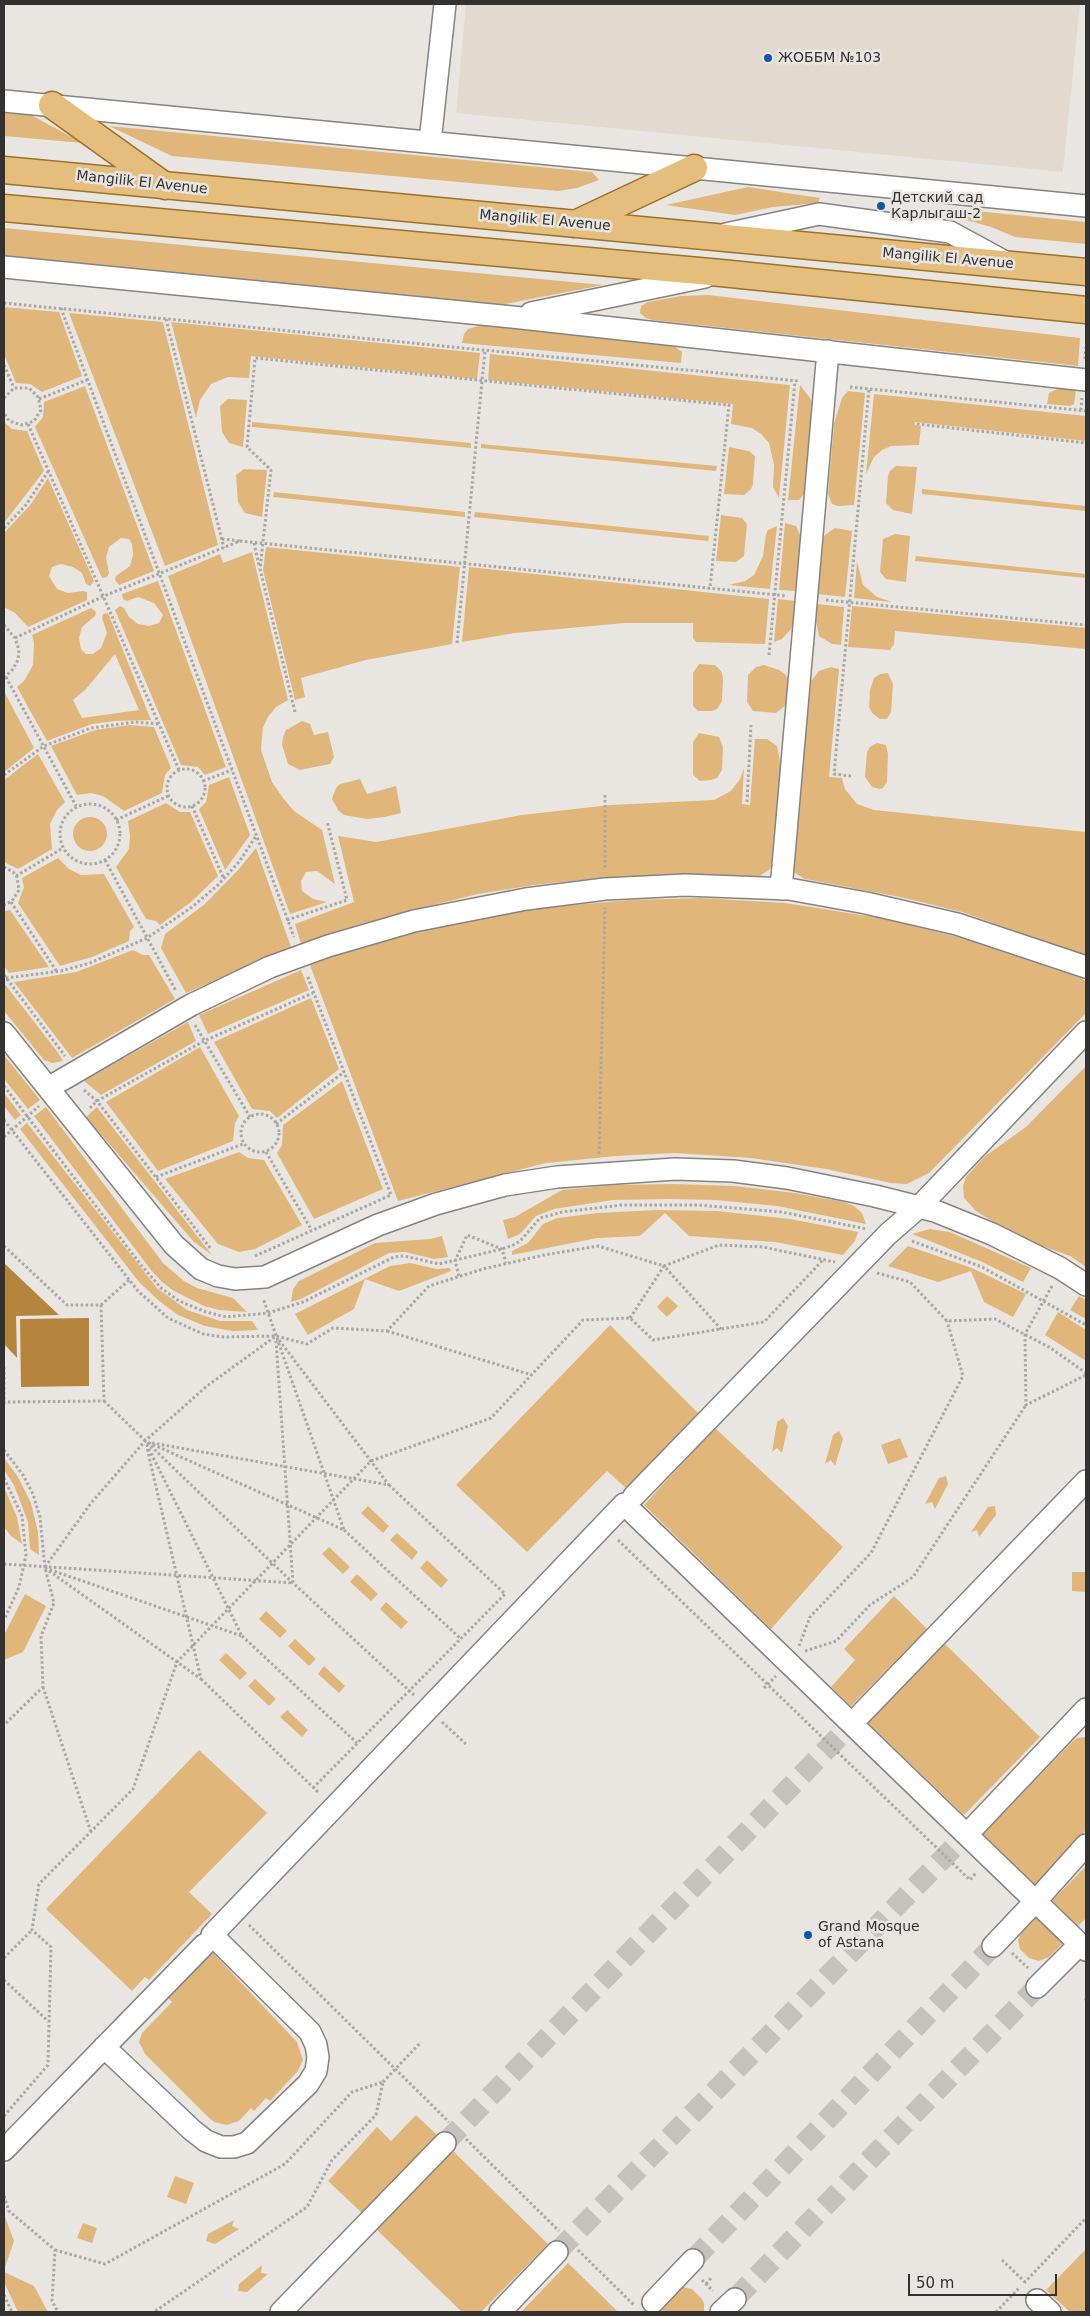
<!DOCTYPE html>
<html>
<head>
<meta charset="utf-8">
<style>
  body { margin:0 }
  #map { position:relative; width:1090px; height:2316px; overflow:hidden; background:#e9e6e2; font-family:"DejaVu Sans",sans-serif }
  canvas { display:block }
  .frame { position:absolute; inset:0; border:5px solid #333230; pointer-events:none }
  .scale { position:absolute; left:908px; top:2274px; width:149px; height:22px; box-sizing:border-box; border:2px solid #333230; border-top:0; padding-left:6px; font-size:15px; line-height:18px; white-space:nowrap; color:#333230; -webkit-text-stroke:4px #e9e6e2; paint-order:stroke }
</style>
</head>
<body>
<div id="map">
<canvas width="1090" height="2316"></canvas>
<div class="frame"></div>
<div class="scale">50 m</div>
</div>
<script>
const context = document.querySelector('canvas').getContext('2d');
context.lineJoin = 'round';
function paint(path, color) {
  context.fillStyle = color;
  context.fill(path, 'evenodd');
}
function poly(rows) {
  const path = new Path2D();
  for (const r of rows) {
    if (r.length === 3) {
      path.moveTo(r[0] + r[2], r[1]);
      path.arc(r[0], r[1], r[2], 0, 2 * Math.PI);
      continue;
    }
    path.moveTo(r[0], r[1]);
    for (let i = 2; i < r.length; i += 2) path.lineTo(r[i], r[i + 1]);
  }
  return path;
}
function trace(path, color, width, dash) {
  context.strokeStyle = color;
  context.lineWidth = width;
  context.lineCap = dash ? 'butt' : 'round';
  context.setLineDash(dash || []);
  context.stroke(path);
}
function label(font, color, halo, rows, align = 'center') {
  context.font = font + ' "DejaVu Sans",sans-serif';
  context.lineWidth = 5;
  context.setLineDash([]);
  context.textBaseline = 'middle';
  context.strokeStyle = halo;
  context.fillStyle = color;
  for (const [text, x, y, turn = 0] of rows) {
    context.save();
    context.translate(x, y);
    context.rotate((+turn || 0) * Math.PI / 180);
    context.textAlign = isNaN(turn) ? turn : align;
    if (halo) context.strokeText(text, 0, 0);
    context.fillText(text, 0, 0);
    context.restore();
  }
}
const built = poly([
  [466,4,1080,4,1063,172,456,113]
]);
const green = poly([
  [4,113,31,115,83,143,4,136],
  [109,126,592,172,599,180,577,188,558,191,172,156],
  [748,187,820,198,818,203,773,207,735,215,666,205],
  [946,208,1086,222,1086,244,1015,237,991,227,942,213],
  [4,228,603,285,495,306,4,257],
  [708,295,1080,338,1078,366,653,320,646,318,640,313,641,306,648,302,681,296],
  [4,307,59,312,82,376,42,392,30,384,16,383,4,354],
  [69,313,163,322,218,545,165,566],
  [171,322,480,353,477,379,251,356,249,378,228,377,211,384,200,400,196,418],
  [481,325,674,346,682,352,681,363,462,343,464,334,468,329],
  [490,354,790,385,779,498,773,487,774,465,769,443,761,434,752,428,731,424,733,404,488,380],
  [800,385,810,398,814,409,805,493,799,500,788,500],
  [85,386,154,571,119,585,115,580,116,576,130,566,133,555,132,544,129,539,121,538,109,547,106,558,109,573,107,577,102,578,35,427,43,417,44,402],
  [1059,388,1076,390,1074,404,1070,406,1047,404,1049,393],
  [848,391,865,393,854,505,838,506,832,504,828,494,834,424,842,398],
  [874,394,1086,416,1086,441,915,422,915,425,921,426,919,445,891,446,882,450,874,457,866,474],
  [228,399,247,400,243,447,229,443,222,432,220,406],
  [4,422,12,429,27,431,44,471,4,523],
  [252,422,471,443,471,448,252,427],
  [481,444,717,466,716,471,481,448],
  [729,447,749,451,755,456,753,484,751,489,744,495,724,494],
  [896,466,917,467,912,514,893,510,886,503,888,476,890,471],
  [244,469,267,470,262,517,245,513,238,502,236,475],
  [48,478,94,581,90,586,86,584,82,573,73,567,61,564,52,567,49,576,57,589,68,593,83,591,87,592,87,600,28,627,15,613,4,607,4,533,31,504],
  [922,489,1086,506,1086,511,922,494],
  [274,492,465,512,465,517,273,497],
  [475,512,709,536,708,541,474,517],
  [721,515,742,518,747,524,744,556,736,562,716,561],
  [785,523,796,526,802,539,797,591,779,590],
  [777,526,770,589,729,585,745,581,754,575,763,556,766,534,768,530],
  [835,528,852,531,845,597,818,594,823,539,825,535],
  [895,534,910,536,906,582,886,579,880,572,883,539],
  [266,547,460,567,452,644,366,660,301,678,305,697,295,700,263,570],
  [252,552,288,700,276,707,268,717,263,727,261,750,272,782,283,798,294,811,322,830,335,884,317,871,306,872,301,881,302,891,313,899,327,902,290,914,168,576,220,554,223,563],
  [916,556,1086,574,1086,578,915,561],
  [857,561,863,585,877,597,892,602,854,598],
  [469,567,769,599,765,644,696,642,693,638,693,623,625,623,515,633,462,642],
  [158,581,226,767,205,775,198,767,181,765,115,610,120,606,124,608,129,617,138,624,149,626,159,623,163,615,154,603,138,597,127,601,123,599,122,594],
  [778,599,796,601,794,622,791,629,782,639,774,642],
  [817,604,844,607,841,645,832,644,819,636,816,621],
  [852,606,1086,628,1086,649,895,631,894,644,890,650,848,647],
  [91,608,96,612,95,616,82,627,79,638,81,649,86,654,93,654,101,648,107,633,102,618,103,614,108,613,151,720,114,721,92,724,47,741,17,687,24,681,33,665,34,643,32,635],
  [115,654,139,710,82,718,73,700,86,689],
  [699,664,715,665,721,671,723,678,722,701,717,709,712,711,698,711,693,706,693,673],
  [764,665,779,670,786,675,789,682,786,705,776,713,753,711,747,702,748,675,756,667],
  [831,667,839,669,829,777,842,778,845,789,857,804,874,810,1086,832,1086,956,962,912,900,897,805,879,795,873,793,864,811,681,819,671],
  [888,673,893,684,891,712,887,719,880,719,872,713,869,707,870,690,874,678,880,674],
  [5,693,34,748,4,772,4,694],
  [302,721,310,724,314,735,328,732,334,757,330,764,300,770,288,764,282,745,283,737,286,730],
  [129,725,154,727,171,768,165,775,162,793,124,811,103,796,91,793,77,795,51,746,95,730],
  [699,733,719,737,723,747,722,770,717,778,711,780,700,781,693,775,693,742],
  [755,739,767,739,777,746,782,771,774,856,770,869,760,876,671,875,600,878,534,885,478,894,425,907,357,925,301,944,295,924,354,902,338,836,376,842,522,815,610,805,714,800,731,791,740,779,744,768,742,804,750,805],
  [877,743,886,745,888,754,887,782,883,788,880,789,872,787,865,777,867,752,870,747],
  [38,754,65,802,57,810,50,824,52,849,18,869,4,862,4,780],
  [229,777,250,835,225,870,199,809,206,802,209,785],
  [360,779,367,794,396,786,401,813,385,817,367,819,344,815,338,810,332,799,336,788,340,784],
  [166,803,180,812,190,812,218,876,191,902,160,925,156,921,146,919,116,867,129,849,130,836,128,821],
  [90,834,17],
  [256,848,291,947,186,993,161,948,165,934,205,904,239,869],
  [58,858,69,869,81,875,104,874,134,927,130,931,129,941,92,957,60,966,18,903,24,887,22,878],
  [701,898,785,903,880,918,982,943,1080,977,1086,982,1086,1013,929,1173,907,1184,891,1183,826,1169,751,1158,675,1153,616,1156,546,1163,398,1201,310,965,351,950,428,929,539,908,629,900],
  [10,910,49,967,9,973,4,966,4,911],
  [133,950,143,955,149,955,175,999,72,1058,14,982,76,972],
  [301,970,309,990,208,1034,199,1015],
  [4,983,56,1050,63,1061,52,1063,44,1060,4,1011],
  [311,998,339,1069,277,1118,270,1111,252,1109,214,1042],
  [188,1022,196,1041,101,1095,84,1081],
  [200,1047,239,1116,235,1123,233,1141,158,1171,106,1102],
  [4,1055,40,1100,28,1109,4,1079],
  [1086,1066,1086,1267,1070,1256,1020,1238,976,1211,964,1198,963,1186,966,1177,984,1157,1026,1127],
  [342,1081,383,1189,314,1219,277,1153,282,1145,283,1125],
  [4,1093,21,1115,15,1120,4,1106],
  [46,1107,163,1263,184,1281,197,1288,233,1298,247,1312,219,1310,204,1306,174,1291,162,1282,151,1270,34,1116],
  [97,1107,212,1255,194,1242,86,1117],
  [27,1123,157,1288,187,1310,220,1321,252,1321,258,1330,232,1331,205,1326,178,1315,158,1300,139,1282,20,1129],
  [239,1152,248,1158,264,1160,302,1225,255,1249,239,1252,218,1244,165,1179],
  [674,1184,735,1186,795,1193,844,1202,854,1206,862,1213,866,1224,777,1206,716,1200,668,1199,613,1200,554,1209,536,1216,520,1234,508,1239,503,1220,515,1217,562,1190,615,1185],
  [657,1210,718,1211,790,1219,858,1232,855,1241,843,1255,775,1242,689,1236,665,1213,640,1236,597,1238,512,1255,512,1251,528,1243,543,1224,557,1218,598,1213],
  [930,1229,950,1232,1031,1268,1023,1282,980,1261,912,1234],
  [442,1236,448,1257,434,1259,405,1252,389,1253,301,1299,291,1302,293,1289,299,1281,375,1243,430,1239],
  [908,1246,972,1268,1026,1294,1013,1317,984,1302,971,1271,938,1282,888,1266],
  [410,1263,437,1269,450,1268,451,1271,399,1291,365,1279,354,1309,308,1335,295,1314,390,1266],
  [667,1296,678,1306,667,1317,657,1307],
  [1079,1296,1086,1300,1086,1319,1070,1310],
  [1058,1312,1086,1330,1086,1361,1045,1335],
  [610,1325,698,1413,626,1488,607,1471,527,1552,456,1485],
  [783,1418,788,1426,782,1453,777,1448,772,1452,777,1422],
  [715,1428,843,1547,771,1629,644,1505],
  [839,1431,843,1439,835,1466,831,1460,825,1464,833,1435],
  [900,1438,908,1457,888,1464,881,1445],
  [4,1458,18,1477,31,1503,38,1532,39,1555,30,1549,28,1522,14,1485,4,1470],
  [946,1476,948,1484,935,1509,932,1502,925,1504,939,1478],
  [4,1487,17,1517,22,1544,11,1536,4,1527],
  [368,1506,389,1526,383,1533,361,1513],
  [995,1506,996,1515,979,1537,977,1530,971,1532,988,1507],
  [397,1533,418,1552,412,1560,390,1540],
  [329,1547,350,1567,343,1574,322,1554],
  [427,1560,448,1580,441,1588,420,1568],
  [1072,1572,1086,1572,1086,1592,1072,1591],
  [357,1574,378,1594,371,1601,350,1582],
  [25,1594,46,1606,23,1652,4,1660,4,1635],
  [894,1596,927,1629,851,1706,831,1687,855,1660,844,1649],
  [386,1602,408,1622,401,1629,380,1609],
  [266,1611,287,1631,280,1638,259,1619],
  [295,1639,316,1659,309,1666,288,1646],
  [944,1643,1040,1737,964,1815,868,1723],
  [226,1653,247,1673,240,1680,219,1660],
  [324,1666,345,1686,339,1693,318,1674],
  [255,1679,276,1699,269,1706,248,1686],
  [287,1710,308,1730,302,1737,280,1717],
  [1086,1737,1086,1830,1035,1885,983,1834,1072,1742,1077,1738],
  [199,1750,267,1813,189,1892,212,1914,149,1980,145,1977,132,1991,46,1909],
  [1086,1866,1086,1918,1078,1926,1052,1901],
  [1037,1916,1064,1942,1049,1957,1039,1961,1029,1958,1020,1949,1018,1940,1022,1931],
  [213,1953,297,2042,303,2060,298,2071,270,2101,266,2098,254,2111,251,2108,239,2121,227,2125,214,2122,208,2117,145,2054,139,2042,142,2033,172,2002,168,1998],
  [416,2115,437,2135,362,2213,328,2181,377,2127,391,2141],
  [452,2150,548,2244,481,2312,462,2312,376,2229],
  [175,2176,194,2183,186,2204,167,2197],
  [4,2214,14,2241,4,2270],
  [234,2220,232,2226,239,2229,215,2244,206,2241,208,2234],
  [83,2223,97,2228,92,2243,77,2238],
  [1086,2249,1086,2312,1070,2312,1046,2290],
  [568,2263,607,2301,618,2312,521,2312],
  [262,2265,261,2273,268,2274,247,2292,238,2291,239,2284],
  [4,2272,34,2286,48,2312,18,2312,4,2282],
  [683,2287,692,2289,701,2298,704,2303,704,2312,664,2312,659,2307]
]);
const water = poly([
  [4,1263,59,1315,16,1316,17,1358,4,1344],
  [89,1318,89,1386,21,1387,20,1319]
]);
const minorTunnel = poly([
  [445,2143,860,1715],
  [557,2252,975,1826],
  [693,2260,993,1946],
  [735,2299,1037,1987]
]);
const path = poly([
  [4,303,799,381],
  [61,308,294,937],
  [166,319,224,548],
  [1085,359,1086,347],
  [4,365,14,388],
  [850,387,1086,411],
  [4,398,14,388,29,388,38,397,41,410,34,421,22,425,9,421,4,413],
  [39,399,87,380],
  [1081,410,1082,398],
  [28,424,179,770],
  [917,424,1086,443],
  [4,528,26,505,49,470],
  [222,539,240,541],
  [254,543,259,566],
  [826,600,1086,625],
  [4,625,15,638,19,650,18,660,13,669,4,678],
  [15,638,104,596,240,541,787,596],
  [457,643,485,350],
  [769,655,795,381],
  [6,677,76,806],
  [295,712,260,569,271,470,247,447,255,358,729,405,710,588],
  [186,788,19],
  [4,775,44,746,91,728,135,722,159,724],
  [851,776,834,774,869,389],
  [203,781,232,770],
  [605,795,605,869],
  [747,802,751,725],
  [90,834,30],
  [192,806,224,879],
  [116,820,168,796],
  [105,860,176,991],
  [4,867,13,872,17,877,19,890,12,901,4,905],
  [16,876,63,848],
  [11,902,57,972],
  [287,920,347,900,327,821],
  [4,975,65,1056],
  [6,978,61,971,90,963,147,938,192,907,218,885,239,862,256,836],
  [195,1025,250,1117],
  [4,1086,141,1265,161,1288,179,1301,206,1312,226,1317,268,1313,303,1302,394,1257,404,1256,439,1264,502,1249,516,1244,523,1238,540,1218,562,1212,622,1205,698,1205,781,1212,867,1229],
  [84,1090,97,1101,211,1249],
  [90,1108,97,1101,204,1041,313,993],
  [260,1133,19],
  [4,1120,138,1291,168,1318,203,1334,223,1337,276,1336,307,1344,333,1328,387,1331,429,1286,483,1269,544,1255,598,1246,664,1266,719,1245,763,1247,835,1262],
  [276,1124,344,1072],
  [4,1137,39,1106],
  [266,1152,311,1229],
  [599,1154,605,908],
  [156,1177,243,1144],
  [912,1241,982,1267,1086,1325],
  [4,1246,67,1305,101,1305,104,1401,5,1402],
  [255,1256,391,1195,307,975],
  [877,1273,910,1282,947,1321,995,1319,1049,1347,1086,1373],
  [459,1276,455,1261,467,1235,502,1249,506,1263],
  [1052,1286,1025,1334,1026,1405,1086,1375],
  [101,1305,129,1280],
  [630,1318,664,1266,721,1329],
  [387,1331,532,1375],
  [4,1367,4,1404],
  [104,1401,293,1583,414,1695],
  [152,1443,389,1485,279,1340],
  [4,1450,23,1475,33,1494,40,1517,45,1568,54,1603,41,1636,43,1687,4,1725],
  [4,1478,22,1516,26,1555,19,1587,4,1620],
  [389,1485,505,1594],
  [344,1530,461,1639],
  [618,1540,970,1880,976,1873],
  [4,1564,293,1583,276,1341],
  [45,1567,91,1503,145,1441,207,1386,276,1336],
  [45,1568,242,1636,145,1441,344,1530,263,1298],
  [49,1571,201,1679,147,1448],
  [242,1636,357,1743],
  [799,1646,810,1617,871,1553,963,1376,947,1321],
  [805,1651,836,1641,870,1605,913,1577,1026,1405],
  [201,1679,319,1793],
  [43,1687,91,1832],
  [764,1688,776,1676],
  [442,1722,467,1745],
  [313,1788,505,1594],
  [249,1925,449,2122],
  [1012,1953,1028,1968],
  [4,1958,32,1930],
  [4,1980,49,2022],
  [1086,1998,1086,2001],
  [383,2082,421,2042],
  [4,2116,48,2065,51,1947,32,1930,39,1884,133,1789,177,1662,371,1461,491,1418,583,1320,630,1318,653,1340,764,1322,823,1260],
  [466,2139,559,2231],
  [4,2196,9,2211,55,2250,52,2301,58,2312],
  [55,2250,105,2264,285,2164,352,2092,383,2082,376,2115,332,2160,307,2207,154,2312],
  [578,2250,634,2305],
  [1002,2260,1025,2282],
  [702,2280,713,2291],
  [1024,2283,1086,2218],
  [706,2284,712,2277],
  [4,2295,12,2312],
  [996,2312,1020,2287]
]);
const minor = poly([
  [4,101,1086,206],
  [430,142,445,4],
  [726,234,819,214,950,232,1007,263],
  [4,267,512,317,1086,380],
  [531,313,705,277],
  [781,889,828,351],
  [4,1033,174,1245,201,1269,218,1276,235,1279,265,1277,378,1225,436,1204,505,1185,557,1177,675,1169,733,1171,787,1178,875,1196,935,1211,992,1234,1060,1268,1086,1285],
  [48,1088,191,1005,270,967,328,946,414,921,526,899,605,889,685,885,789,889,866,903,957,924,1086,967],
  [634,1496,888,1234,919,1207,1086,1032],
  [860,1715,1086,1481],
  [975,1826,1086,1709],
  [1043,1893,1086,1845],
  [993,1946,1029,1908],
  [1037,1987,1074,1950],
  [104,2047,192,2130,206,2141,221,2147,234,2147,247,2143,308,2084,316,2071,318,2057,316,2045,310,2032,212,1935,624,1504,1086,1950],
  [4,2150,204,1945],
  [1037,2300,1050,2312],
  [653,2302,693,2260],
  [281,2312,445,2143],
  [500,2312,557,2252],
  [721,2312,735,2299]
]);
const major = poly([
  [52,105,165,186],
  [4,170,1086,272],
  [4,208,721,273,1086,310],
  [575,224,694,168]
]);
const markers = [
  [768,58,5,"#0c58a7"],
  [881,206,5,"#0c58a7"],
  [808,1935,5,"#0c58a7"]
];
const poiNames = [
  ["ЖОББМ №103",778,58],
  ["Детский сад",891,198],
  ["Карлыгаш-2",891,214],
  ["Grand Mosque",818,1927],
  ["of Astana",818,1943]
];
const streetNames = [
  ["Mangilik El Avenue",142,183,6],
  ["Mangilik El Avenue",545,221,5],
  ["Mangilik El Avenue",948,259,5]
];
paint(built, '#e2dacf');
paint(green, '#e1b67b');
paint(water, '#b6853d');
trace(minorTunnel, '#c5c2be', 21, [21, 11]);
trace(minor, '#868380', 24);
trace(major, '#9c712a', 29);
trace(path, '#a9a7a3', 3, [2.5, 2.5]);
trace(minor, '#fff', 21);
trace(major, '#e5be7d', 26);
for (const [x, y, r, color] of markers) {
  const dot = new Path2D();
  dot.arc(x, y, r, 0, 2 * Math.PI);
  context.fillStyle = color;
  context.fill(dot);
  trace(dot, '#e9e6e2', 2);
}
label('14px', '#333230', '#e9e6e2', poiNames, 'left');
label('14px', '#333230', '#e9e6e2', streetNames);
</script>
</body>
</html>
